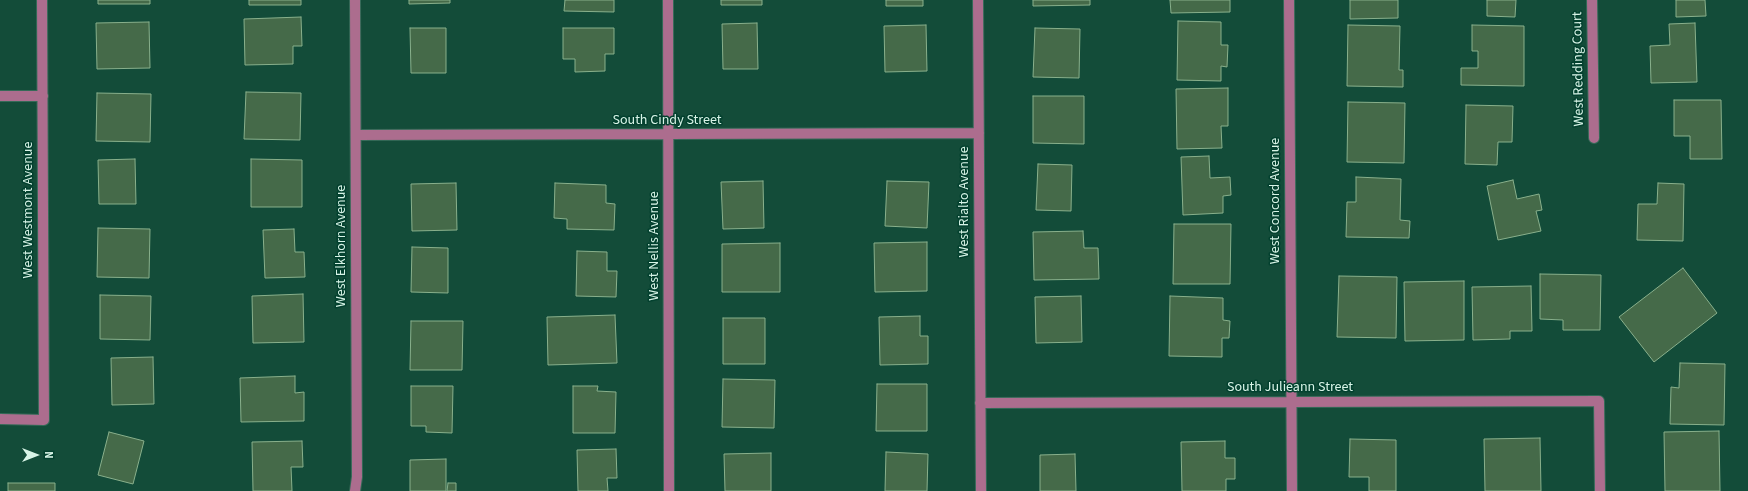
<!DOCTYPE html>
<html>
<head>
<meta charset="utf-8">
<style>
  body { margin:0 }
  #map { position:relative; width:1748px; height:491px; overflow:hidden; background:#134c39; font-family:"Source Sans 3",sans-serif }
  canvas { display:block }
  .north { position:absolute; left:16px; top:435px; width:40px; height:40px; -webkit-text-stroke:3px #03412f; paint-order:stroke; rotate:90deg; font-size:11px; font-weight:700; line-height:16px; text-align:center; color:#d8f4e7 }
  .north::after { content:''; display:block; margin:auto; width:14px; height:18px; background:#d8f4e7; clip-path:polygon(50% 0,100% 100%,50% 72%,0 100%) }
</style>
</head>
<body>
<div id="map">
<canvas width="1748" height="491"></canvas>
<div class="north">N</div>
</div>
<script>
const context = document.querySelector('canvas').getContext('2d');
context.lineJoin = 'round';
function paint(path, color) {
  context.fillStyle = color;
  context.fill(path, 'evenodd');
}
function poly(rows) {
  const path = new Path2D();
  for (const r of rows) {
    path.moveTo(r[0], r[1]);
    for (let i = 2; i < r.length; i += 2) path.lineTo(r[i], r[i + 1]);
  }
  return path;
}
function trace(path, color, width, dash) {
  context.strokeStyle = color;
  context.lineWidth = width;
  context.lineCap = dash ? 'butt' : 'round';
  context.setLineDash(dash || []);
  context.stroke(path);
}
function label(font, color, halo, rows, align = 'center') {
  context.font = font + ' "Source Sans 3",sans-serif';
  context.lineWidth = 3;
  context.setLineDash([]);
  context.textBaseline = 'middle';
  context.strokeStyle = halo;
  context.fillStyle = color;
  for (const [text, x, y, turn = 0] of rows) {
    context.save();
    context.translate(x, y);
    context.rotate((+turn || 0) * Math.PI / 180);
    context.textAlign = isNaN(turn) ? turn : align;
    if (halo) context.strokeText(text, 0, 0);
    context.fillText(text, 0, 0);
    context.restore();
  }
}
const building = poly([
  [98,0,150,0,150,4,98,4,98,0],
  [249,0,301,0,301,5,249,5,249,0],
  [409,0,450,0,450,3,409,4,409,0],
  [565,0,614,0,614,12,564,11,565,0],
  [721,0,762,0,762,5,721,5,721,0],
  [886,0,923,0,923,6,886,6,886,0],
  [1033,0,1090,0,1090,5,1033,6,1033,0],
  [1170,0,1230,0,1230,12,1171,13,1170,0],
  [1350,0,1398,0,1398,18,1350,19,1350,0],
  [1487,0,1516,0,1515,17,1487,16,1487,0],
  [1676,0,1705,0,1706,16,1676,17,1676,0],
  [301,17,302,46,293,46,293,64,245,65,244,19,301,17],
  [1178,21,1221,22,1221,45,1228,45,1227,67,1221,66,1221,81,1177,80,1178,21],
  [149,22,150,68,97,69,96,23,149,22],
  [757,23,758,69,723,69,722,24,757,23],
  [1695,23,1697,82,1651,83,1650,46,1670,45,1669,24,1695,23],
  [926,25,927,71,885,72,884,26,926,25],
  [1348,25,1400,26,1399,70,1403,70,1403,87,1347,86,1348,25],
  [1472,25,1524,26,1524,86,1461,85,1461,68,1478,68,1478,51,1472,51,1472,25],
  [410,28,446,28,446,73,411,73,410,28],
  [563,28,614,28,614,54,605,54,605,71,575,72,575,59,563,59,563,28],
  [1035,28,1080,29,1079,78,1033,77,1035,28],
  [1228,88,1228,126,1221,126,1222,148,1177,149,1176,89,1228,88],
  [246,92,301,93,300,140,244,139,246,92],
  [97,93,151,94,150,142,96,141,97,93],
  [1033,96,1084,96,1084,144,1033,143,1033,96],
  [1674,100,1721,100,1722,159,1690,159,1690,136,1674,136,1674,100],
  [1348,102,1405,103,1404,163,1347,162,1348,102],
  [1466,105,1513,106,1512,142,1498,142,1497,165,1465,164,1466,105],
  [1209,156,1210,178,1230,177,1231,195,1223,196,1223,213,1183,215,1181,157,1209,156],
  [135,159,136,204,99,204,98,160,135,159],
  [251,159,302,160,302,207,251,207,251,159],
  [1038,164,1072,165,1071,211,1036,210,1038,164],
  [1356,177,1401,179,1400,220,1410,221,1409,238,1346,237,1347,202,1356,202,1356,177],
  [1513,180,1517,199,1539,194,1542,210,1536,211,1541,231,1498,240,1487,186,1513,180],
  [763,181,764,228,723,229,721,182,763,181],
  [887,181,929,182,927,228,885,226,887,181],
  [456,183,457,230,412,231,411,184,456,183],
  [555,183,606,185,606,203,615,204,614,230,567,229,567,219,554,218,555,183],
  [1658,183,1684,184,1683,241,1637,240,1638,204,1657,204,1658,183],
  [1174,224,1231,224,1230,284,1173,284,1174,224],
  [98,228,150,229,149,278,97,277,98,228],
  [294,229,295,252,304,252,305,277,265,278,263,230,294,229],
  [1083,231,1084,248,1098,248,1099,279,1034,280,1033,232,1083,231],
  [927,242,927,291,875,292,874,243,927,242],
  [780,243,780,292,722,292,722,244,780,243],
  [412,247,448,248,448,293,411,292,412,247],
  [577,251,607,252,607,271,617,271,616,297,576,296,577,251],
  [1683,268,1717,313,1654,362,1619,317,1683,268],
  [1540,274,1601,275,1600,330,1563,330,1563,320,1540,319,1540,274],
  [1339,276,1397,277,1396,338,1337,337,1339,276],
  [1464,281,1464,340,1405,341,1404,282,1464,281],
  [1531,286,1532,331,1510,331,1510,339,1473,340,1472,287,1531,286],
  [303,294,304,342,253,343,252,296,303,294],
  [100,295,151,296,150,340,100,339,100,295],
  [1081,296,1082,342,1036,343,1035,297,1081,296],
  [1170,296,1223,298,1223,320,1230,321,1229,338,1222,338,1222,357,1169,356,1170,296],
  [615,315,617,363,548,365,547,317,615,315],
  [920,316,920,336,928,336,928,364,880,365,879,317,920,316],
  [723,318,765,318,765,364,723,364,723,318],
  [411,321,463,321,462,370,410,370,411,321],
  [153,357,154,404,112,405,111,358,153,357],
  [1680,363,1725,364,1724,425,1670,424,1671,387,1679,388,1680,363],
  [295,376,295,393,304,392,304,421,241,422,240,378,295,376],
  [723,379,775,380,774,428,722,427,723,379],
  [877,384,927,384,927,431,876,431,877,384],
  [411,386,453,386,452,433,426,432,426,426,411,426,411,386],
  [573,386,598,386,597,391,616,392,615,433,573,433,573,386],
  [1719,431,1720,491,1665,491,1664,432,1719,431],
  [109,432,144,441,133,484,98,475,109,432],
  [1540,438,1541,491,1485,491,1484,439,1540,438],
  [1350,439,1396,440,1396,491,1369,491,1369,477,1349,477,1350,439],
  [302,441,303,467,291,467,292,491,253,491,252,442,302,441],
  [1225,441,1225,458,1235,458,1235,479,1226,479,1226,491,1182,491,1181,442,1225,441],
  [616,449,617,478,607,478,608,491,578,491,577,450,616,449],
  [886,452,928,454,927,491,885,491,886,452],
  [771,453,771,491,725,491,724,454,771,453],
  [1075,454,1076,491,1040,491,1040,455,1075,454],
  [446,459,446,491,410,491,410,460,446,459],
  [8,483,55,483,55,491,8,491,8,483],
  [448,483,456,483,456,491,447,491,448,483]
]);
const minor = poly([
  [355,0,357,477,355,491],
  [668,0,669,491],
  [978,0,981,491],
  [1289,0,1292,491],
  [1592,0,1594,138],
  [0,96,43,96],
  [356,135,979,133],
  [980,403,1599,401,1600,491],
  [0,419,44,420,42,0]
]);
const streetNames = [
  ["West Redding Court",1579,69,-91],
  ["South Cindy Street",667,121],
  ["West Concord Avenue",1276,201,-90],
  ["West Rialto Avenue",965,202,-90],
  ["West Westmont Avenue",29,210,-90],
  ["West Elkhorn Avenue",342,246,-90],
  ["West Nellis Avenue",655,246,-90],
  ["South Julieann Street",1290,388]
];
paint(building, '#456a49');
trace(building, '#89b08c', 1);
trace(minor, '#366a58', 12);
trace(minor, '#ac6d8e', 10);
label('14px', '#d8f4e7', '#03412f', streetNames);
</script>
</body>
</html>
